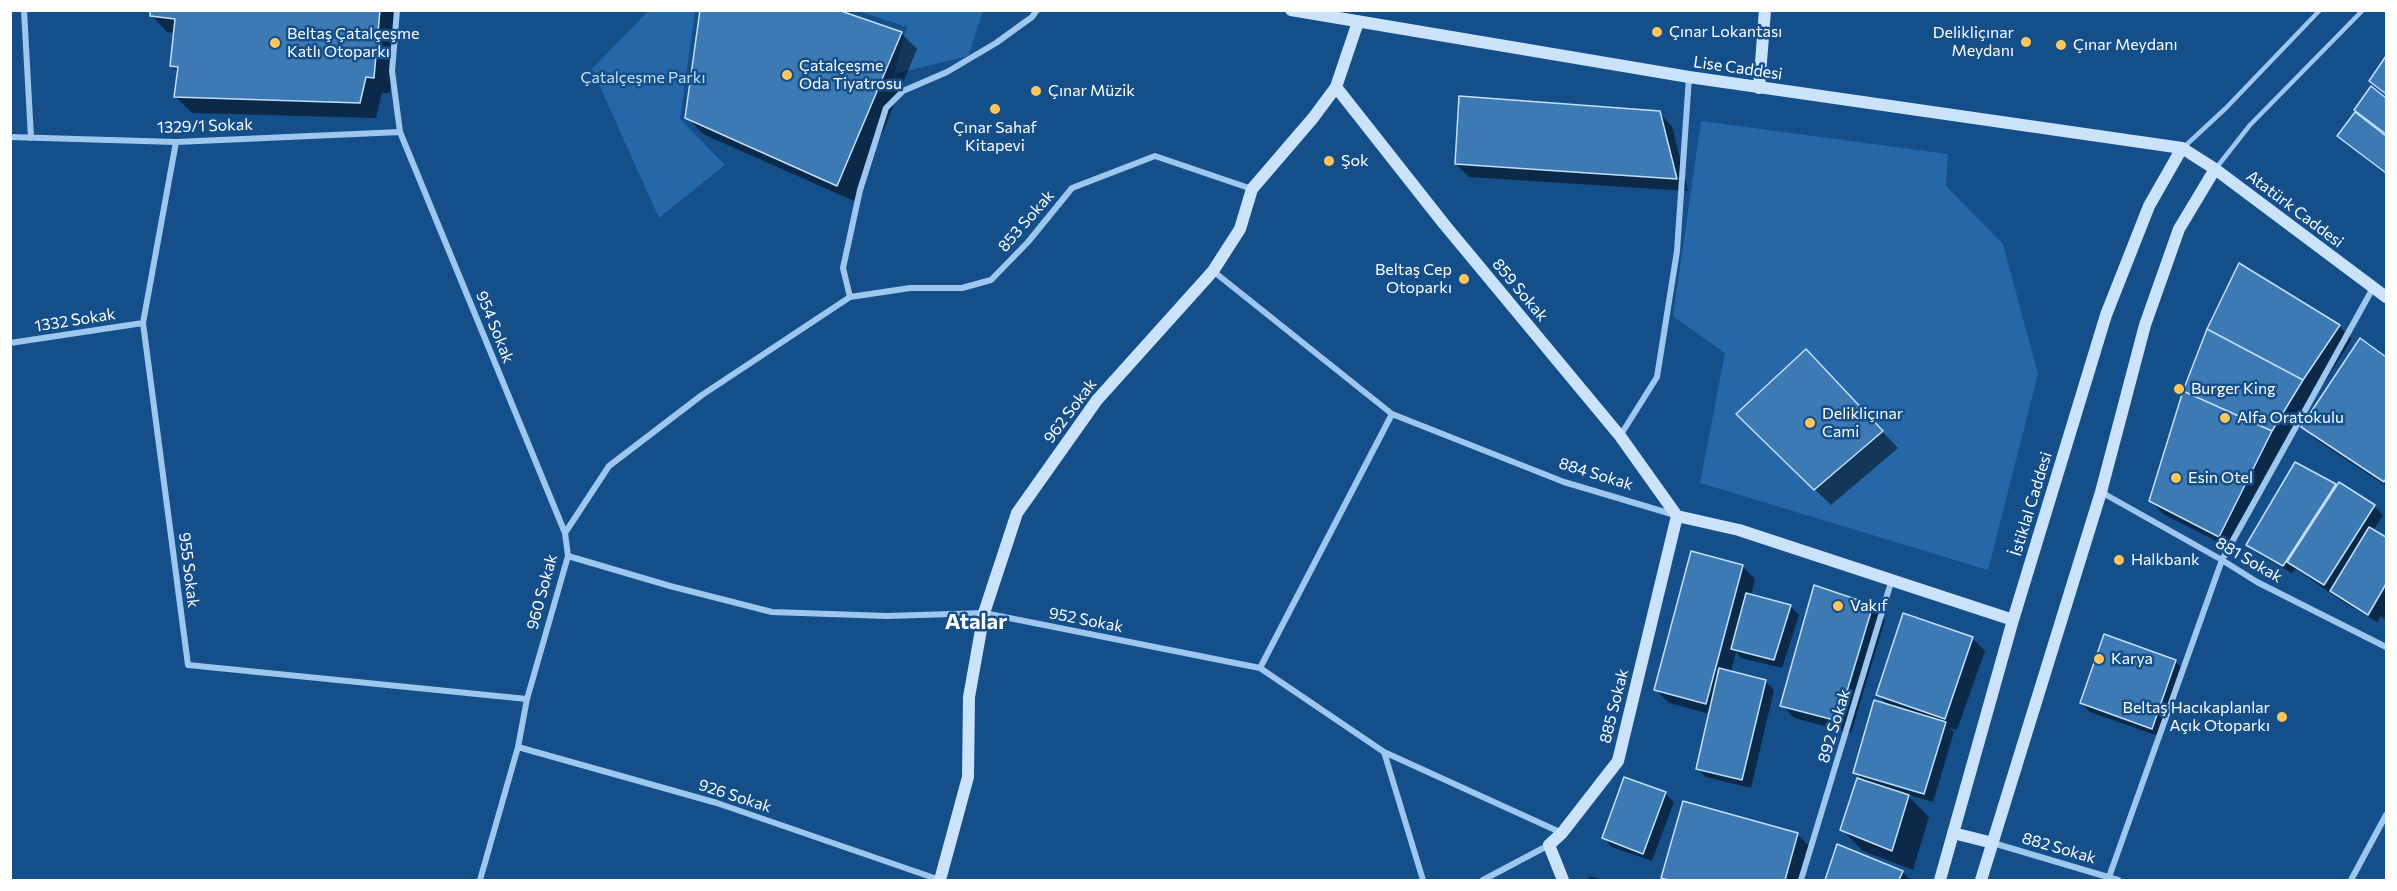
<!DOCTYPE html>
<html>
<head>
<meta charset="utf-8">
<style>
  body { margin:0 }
  #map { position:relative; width:2397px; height:891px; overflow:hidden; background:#154f8a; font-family:Commissioner,sans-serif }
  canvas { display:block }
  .frame { position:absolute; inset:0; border:12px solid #fff; pointer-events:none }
</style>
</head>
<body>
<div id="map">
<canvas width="2397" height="891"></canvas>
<div class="frame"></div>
</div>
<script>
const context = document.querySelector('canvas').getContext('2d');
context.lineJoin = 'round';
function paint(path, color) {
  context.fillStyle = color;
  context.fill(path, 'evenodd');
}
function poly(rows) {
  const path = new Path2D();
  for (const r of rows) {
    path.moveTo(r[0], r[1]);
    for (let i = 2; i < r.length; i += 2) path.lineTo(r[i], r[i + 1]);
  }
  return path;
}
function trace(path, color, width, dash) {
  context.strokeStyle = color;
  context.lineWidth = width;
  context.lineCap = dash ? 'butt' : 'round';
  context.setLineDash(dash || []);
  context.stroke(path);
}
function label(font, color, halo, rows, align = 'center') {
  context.font = font + ' Commissioner,sans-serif';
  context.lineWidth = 5;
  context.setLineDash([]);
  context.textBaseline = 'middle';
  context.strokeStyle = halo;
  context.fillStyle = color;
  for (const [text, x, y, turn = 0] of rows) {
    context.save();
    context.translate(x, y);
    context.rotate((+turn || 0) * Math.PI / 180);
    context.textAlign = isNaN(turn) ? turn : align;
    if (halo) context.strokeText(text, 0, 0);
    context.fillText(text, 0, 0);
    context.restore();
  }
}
const green = poly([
  [649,10,695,11,680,119,725,165,659,218,592,69],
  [858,11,983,11,968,56,894,74,907,27],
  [1701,121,1948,154,1946,186,2003,244,2038,374,1988,570,1700,483,1725,353,1673,316]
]);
const shadow = poly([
  [152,10,397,10,390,93,382,93,376,118,192,113,176,97,179,73,171,66,175,33,167,32,151,15],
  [901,33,917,49,854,201,703,134,687,117],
  [2371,88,2386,100,2386,174,2339,136,2367,121,2356,110],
  [1659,113,1672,126,1688,191,1469,177,1456,164],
  [2339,326,2352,339,2285,444,2232,549,2163,514,2151,501],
  [2360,341,2386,358,2386,486,2315,439,2303,426],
  [1822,367,1898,448,1831,505,1754,430],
  [2335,485,2374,506,2383,515,2373,531,2386,539,2386,621,2381,616,2377,622,2340,600,2296,569,2292,573,2257,553,2248,545],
  [1742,566,1755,579,1751,596,1790,606,1799,615,1782,668,1741,658,1736,652,1731,673,1765,681,1774,690,1751,788,1706,777,1697,768,1710,714,1669,703,1656,690],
  [1872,607,1885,620,1851,733,1794,718,1782,705],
  [1972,638,1985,651,1957,730,1949,728,1954,732,1933,802,1906,794,1929,817,1913,870,1863,851,1842,830,1865,782,1854,772,1889,706,1877,694],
  [2175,661,2184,670,2161,737,2090,712,2081,703],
  [1665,793,1674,802,1652,861,1612,847,1604,838],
  [1798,835,1810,847,1801,880,1665,880,1663,878],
  [1838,846,1902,872,1911,880,1826,880],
  [1589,876,1604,880,1589,880]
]);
const building = poly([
  [150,10,380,10,374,78,366,77,360,103,174,97,178,67,170,66,175,19,150,16,150,10],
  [700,10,838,10,902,32,837,186,685,118,700,10],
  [2386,56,2386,94,2369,81,2386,56],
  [2371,86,2386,98,2386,134,2354,110,2371,86],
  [1459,96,1660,111,1677,179,1455,164,1459,96],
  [2355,112,2386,136,2386,173,2337,136,2355,112],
  [2239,263,2340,325,2303,380,2207,329,2239,263],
  [2207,329,2303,380,2272,431,2183,391,2207,329],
  [2360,338,2386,357,2386,478,2384,482,2301,427,2360,338],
  [1806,349,1883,431,1814,490,1736,414,1806,349],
  [2183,391,2272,431,2219,537,2149,501,2183,391],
  [2295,462,2336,484,2283,566,2246,545,2295,462],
  [2339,482,2375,505,2324,585,2287,562,2339,482],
  [2369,527,2386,537,2386,584,2368,615,2330,591,2369,527],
  [1691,551,1743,565,1706,704,1654,690,1691,551],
  [1814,585,1873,605,1838,721,1780,706,1814,585],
  [1746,593,1791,605,1774,660,1731,649,1746,593],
  [1903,613,1973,637,1945,719,1876,695,1903,613],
  [2104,634,2176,660,2152,729,2080,703,2104,634],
  [1719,668,1766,680,1742,780,1696,769,1719,668],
  [1874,700,1946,722,1924,794,1853,773,1874,700],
  [1624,777,1666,792,1643,854,1602,838,1624,777],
  [1857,778,1909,795,1892,851,1840,830,1857,778],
  [1683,801,1798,833,1785,880,1668,880,1661,878,1683,801],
  [1837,844,1903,871,1899,880,1825,880,1837,844]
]);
const lane = poly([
  [2184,147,2226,108,2320,10],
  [2217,167,2250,125,2363,10]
]);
const street = poly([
  [24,10,31,138],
  [397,10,392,71,400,132,565,533,568,556,527,699,518,747,480,880],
  [10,137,176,142,400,132],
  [176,142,143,323,188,665,527,699],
  [1213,271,1392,414,1564,482,1675,515],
  [850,297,843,268,860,190,886,108,903,91,947,72,996,43,1032,17,1037,10],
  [10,343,143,323],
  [1620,436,1657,377,1677,251,1689,77],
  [2101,492,2222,560,2257,582,2386,647],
  [565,533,609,466,702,395,850,297,910,288,962,288,991,280,1028,242,1072,188,1155,156,1252,189],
  [568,556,670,586,772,612,887,616,984,613,1260,668,1384,752,1562,833],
  [1260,668,1392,414],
  [518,747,717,803,940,880],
  [1384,752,1423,880],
  [1993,843,2118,880],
  [2109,877,2222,560,2373,288],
  [1483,880,1549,845],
  [1801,880,1892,579],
  [2351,880,2386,815]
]);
const secondary = poly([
  [1291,10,1689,77,2182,148,2215,169,2386,297],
  [1336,87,1444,224,1620,436,1677,516],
  [1759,88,1765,10],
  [1677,516,1739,530,2013,620],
  [1953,833,1993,843],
  [940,880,968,777,969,697,984,613,1017,513,1097,400,1213,271,1240,229,1252,189,1313,118,1336,87,1358,22],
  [1563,880,1549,845,1562,833,1618,761,1677,516],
  [1940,880,2013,620,2106,315,2149,206,2182,148],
  [1981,880,2101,492,2145,325,2179,229,2215,169]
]);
const markers = [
  [1657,32,6,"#ffc65b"],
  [2026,42,6,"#ffc65b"],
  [275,43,6,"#ffc65b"],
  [2061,45,6,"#ffc65b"],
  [787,75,6,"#ffc65b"],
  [1036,91,6,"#ffc65b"],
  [995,109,6,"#ffc65b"],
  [1329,161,6,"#ffc65b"],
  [1464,279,6,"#ffc65b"],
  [2179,389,6,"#ffc65b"],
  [2225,418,6,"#ffc65b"],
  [1810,423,6,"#ffc65b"],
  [2176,478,6,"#ffc65b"],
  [2119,560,6,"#ffc65b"],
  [1838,606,6,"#ffc65b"],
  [2099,659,6,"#ffc65b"],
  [2282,717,6,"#ffc65b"]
];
const poiNames = [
  ["Çınar Lokantası",1669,32],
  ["Delikliçınar",2014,33,"right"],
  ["Meydanı",2014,51,"right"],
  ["Beltaş Çatalçeşme",287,34],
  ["Katlı Otoparkı",287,52],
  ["Çınar Meydanı",2073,45],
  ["Çatalçeşme",799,66],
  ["Oda Tiyatrosu",799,84],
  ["Çınar Müzik",1048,91],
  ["Çınar Sahaf",995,128,"center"],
  ["Kitapevi",995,146,"center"],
  ["Şok",1341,161],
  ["Beltaş Cep",1452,270,"right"],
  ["Otoparkı",1452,288,"right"],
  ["Burger King",2191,389],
  ["Delikliçınar",1822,414],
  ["Cami",1822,432],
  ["Alfa Oratokulu",2237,418],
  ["Esin Otel",2188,478],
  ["Halkbank",2131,560],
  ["Vakıf",1850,606],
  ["Karya",2111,659],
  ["Beltaş Hacıkaplanlar",2270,708,"right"],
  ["Açık Otoparkı",2270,726,"right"]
];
const streetNames = [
  ["Lise Caddesi",1738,68,8],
  ["1329/1 Sokak",205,126,-2],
  ["Atatürk Caddesi",2295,209,37],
  ["853 Sokak",1026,221,-49],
  ["859 Sokak",1520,290,50],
  ["1332 Sokak",75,320,-9],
  ["954 Sokak",495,327,68],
  ["962 Sokak",1070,411,-53],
  ["884 Sokak",1596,474,17],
  ["İstiklal Caddesi",2031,504,-73],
  ["881 Sokak",2249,560,30],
  ["955 Sokak",189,570,83],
  ["960 Sokak",542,592,-75],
  ["952 Sokak",1086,620,11],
  ["885 Sokak",1614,706,-76],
  ["892 Sokak",1834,726,-73],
  ["926 Sokak",735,796,18],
  ["882 Sokak",2059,848,16]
];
const parkNames = [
  ["Çatalçeşme Parkı",643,78]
];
const districtNames = [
  ["Atalar",976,622]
];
paint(green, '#2567a7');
paint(shadow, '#0007');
paint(building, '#3d79b3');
trace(building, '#c3e0fb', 1.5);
trace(lane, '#9dc7ef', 4.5);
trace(street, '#9dc7ef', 6);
trace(secondary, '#cae2fa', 12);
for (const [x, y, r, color] of markers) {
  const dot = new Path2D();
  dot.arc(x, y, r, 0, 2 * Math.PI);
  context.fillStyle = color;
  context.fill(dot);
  trace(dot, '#154f8a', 2);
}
label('16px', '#fff', '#154f8a', poiNames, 'left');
label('16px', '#fff', '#154f8a', streetNames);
label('16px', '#c3e0fb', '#154f8a', parkNames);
label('bold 22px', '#fff', '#154f8a', districtNames);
</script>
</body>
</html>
